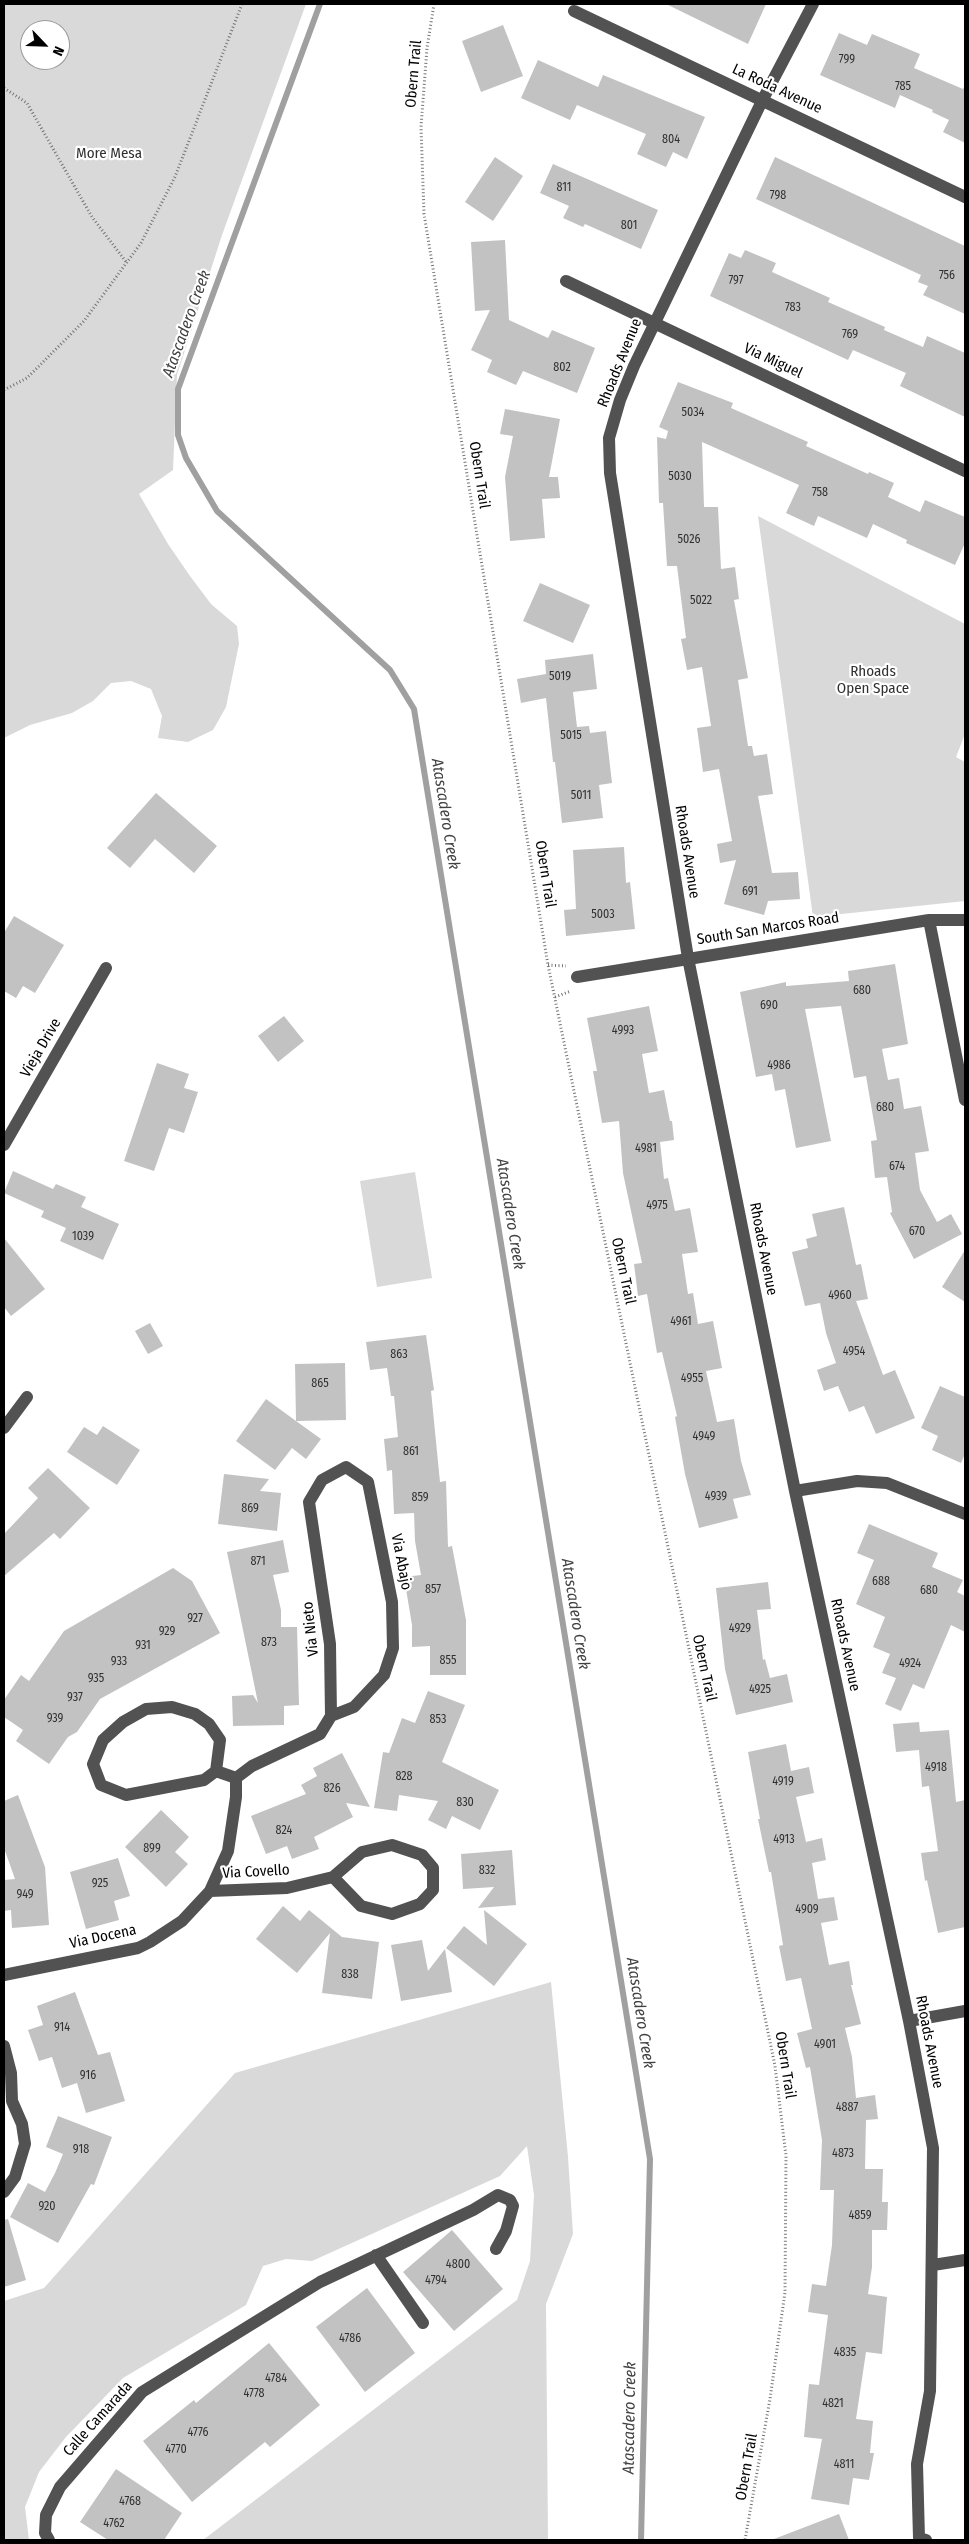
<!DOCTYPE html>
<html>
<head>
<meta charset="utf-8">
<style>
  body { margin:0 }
  #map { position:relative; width:969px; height:2544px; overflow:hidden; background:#fff; font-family:"Fira Sans Condensed",sans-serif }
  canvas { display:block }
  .frame { position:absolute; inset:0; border:5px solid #000; pointer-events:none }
  .north { position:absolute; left:20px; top:20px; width:50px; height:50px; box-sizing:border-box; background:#fff; border:1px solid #999; border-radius:50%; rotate:114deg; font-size:14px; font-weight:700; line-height:20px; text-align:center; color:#000 }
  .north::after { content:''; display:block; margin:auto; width:18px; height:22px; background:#000; clip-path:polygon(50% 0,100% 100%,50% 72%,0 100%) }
</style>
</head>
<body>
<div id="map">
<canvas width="969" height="2544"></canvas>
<div class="frame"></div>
<div class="north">N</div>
</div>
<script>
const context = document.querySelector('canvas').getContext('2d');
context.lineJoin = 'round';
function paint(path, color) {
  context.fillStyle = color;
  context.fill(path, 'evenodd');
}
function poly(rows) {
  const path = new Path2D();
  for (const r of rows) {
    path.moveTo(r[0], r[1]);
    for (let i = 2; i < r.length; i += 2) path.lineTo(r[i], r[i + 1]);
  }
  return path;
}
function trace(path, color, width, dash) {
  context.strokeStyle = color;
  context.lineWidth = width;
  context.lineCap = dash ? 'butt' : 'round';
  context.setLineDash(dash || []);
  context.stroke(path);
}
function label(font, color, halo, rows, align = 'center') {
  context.font = font + ' "Fira Sans Condensed",sans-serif';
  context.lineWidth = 4.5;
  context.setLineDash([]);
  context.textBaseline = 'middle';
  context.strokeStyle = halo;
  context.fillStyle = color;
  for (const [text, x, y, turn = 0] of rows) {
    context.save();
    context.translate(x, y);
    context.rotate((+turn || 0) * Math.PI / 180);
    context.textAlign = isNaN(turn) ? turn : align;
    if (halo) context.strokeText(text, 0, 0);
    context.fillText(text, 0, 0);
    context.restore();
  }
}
const green = poly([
  [4,4,306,4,222,235,177,375,173,470,139,494,168,544,190,576,211,604,237,626,239,644,226,707,213,730,188,742,158,738,162,716,151,689,131,681,111,683,93,701,72,713,30,725,4,738],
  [30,30,60,30,60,60,30,60],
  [758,516,965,624,965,734,956,757,965,762,965,901,813,917],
  [415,1172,432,1278,377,1287,360,1181],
  [551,1982,568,2157,573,2234,546,2304,548,2540,203,2540,517,2300,530,2261,534,2195,527,2146,500,2176,312,2261,286,2259,263,2266,246,2305,123,2378,66,2437,39,2472,25,2507,29,2540,4,2540,4,2301,44,2288,235,2073]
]);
const stream = poly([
  [320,4,178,389,178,435,186,458,217,511,390,670,414,709,650,2159,641,2540]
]);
const building = poly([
  [666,4,766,4,748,44],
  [503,25,523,76,481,92,462,41],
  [839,33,867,45,872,34,920,54,914,68,963,89,965,85,965,143,943,132,949,120,932,112,933,110,900,95,895,108,820,75],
  [538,60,598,87,603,75,705,117,687,159,673,152,666,167,637,154,646,134,577,105,570,120,521,98],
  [495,157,523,176,493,221,465,202],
  [775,157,965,246,965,314,923,295,928,286,918,282,921,275,756,199],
  [553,164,658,210,641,249,585,224,583,227,563,218,569,206,540,193],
  [505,240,509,320,548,338,552,330,595,348,577,393,523,371,516,385,487,372,492,360,471,350,490,310,475,311,471,242],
  [745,250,776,263,772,272,830,298,828,302,885,327,884,330,923,347,927,336,965,353,965,417,900,386,906,373,853,350,848,360,710,296,729,253,741,258],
  [678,382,733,403,731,408,808,442,806,446,868,474,869,472,894,483,888,497,920,512,925,500,965,517,965,543,955,565,906,543,907,540,873,524,867,538,818,516,814,526,786,513,799,485,702,442,704,507,718,507,721,569,735,567,739,599,734,600,748,678,738,680,748,746,752,746,754,756,767,754,773,794,758,796,772,873,798,872,800,899,768,901,764,915,724,904,736,860,720,863,717,844,732,841,719,769,703,772,697,728,711,726,702,667,687,670,681,639,686,638,677,566,667,566,663,503,659,503,657,437,666,439,668,431,659,427],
  [505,409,560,419,549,477,558,477,560,498,542,499,545,538,510,541,505,477,513,436,500,434],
  [540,583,590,605,573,643,523,621],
  [593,654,597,689,573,692,577,727,589,726,590,733,606,731,612,783,599,785,603,818,562,823,555,762,553,762,546,698,521,703,517,679,546,674,545,660],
  [156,793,217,846,194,873,155,839,130,868,107,848],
  [624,847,626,883,630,882,635,929,566,936,564,910,576,909,573,850],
  [14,916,64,945,35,993,23,986,16,998,4,991,4,933],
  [895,964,908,1044,882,1049,888,1080,899,1078,904,1109,921,1106,929,1151,915,1153,920,1190,937,1222,951,1214,962,1234,914,1259,890,1213,892,1212,887,1177,875,1178,871,1141,877,1140,866,1076,854,1078,841,1006,805,1009,831,1141,796,1148,785,1089,775,1091,772,1074,756,1077,740,992,786,982,786,986,849,981,848,971],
  [649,1006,658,1051,642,1054,649,1093,664,1090,670,1121,672,1121,674,1140,660,1142,664,1179,668,1178,675,1211,690,1208,698,1252,682,1254,688,1294,693,1293,698,1324,713,1321,722,1368,706,1371,717,1422,734,1419,741,1461,751,1495,733,1499,738,1518,699,1528,685,1474,675,1417,677,1416,662,1352,657,1353,647,1294,638,1296,634,1264,642,1263,623,1173,619,1121,602,1123,593,1071,597,1071,587,1018],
  [284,1016,304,1041,278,1062,258,1036],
  [157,1063,189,1074,184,1088,198,1092,184,1133,169,1128,154,1171,124,1161],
  [13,1171,53,1189,56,1184,86,1197,81,1207,119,1224,103,1260,60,1241,66,1228,41,1217,44,1211,4,1193],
  [844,1207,856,1265,861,1264,868,1299,856,1301,883,1375,895,1370,915,1418,876,1434,864,1406,849,1412,838,1386,824,1391,817,1370,836,1363,826,1333,820,1303,805,1306,792,1252,808,1248,806,1239,817,1236,812,1214],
  [4,1238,45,1289,11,1316,4,1307],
  [965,1250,965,1302,942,1287],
  [150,1323,163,1346,148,1354,135,1331],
  [426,1335,434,1390,431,1391,440,1482,446,1481,448,1547,452,1546,466,1620,466,1675,430,1675,430,1646,412,1647,412,1625,404,1577,421,1575,415,1541,414,1513,394,1514,392,1470,387,1471,384,1439,398,1437,394,1396,391,1396,387,1368,370,1370,366,1342],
  [345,1363,346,1420,296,1421,321,1439,306,1459,292,1448,275,1470,236,1441,266,1399,296,1421,295,1364],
  [940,1386,965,1397,965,1454,961,1463,932,1450,938,1436,921,1428],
  [103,1426,140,1450,117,1485,67,1452,84,1427,97,1435],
  [48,1468,90,1508,60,1539,54,1533,4,1576,4,1534,38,1498,28,1488],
  [224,1474,269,1479,260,1491,281,1493,277,1531,218,1524],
  [869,1524,938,1553,932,1567,963,1580,957,1592,965,1596,965,1632,951,1625,924,1689,913,1684,901,1711,885,1704,896,1678,882,1673,890,1654,873,1647,885,1617,856,1604,874,1560,857,1553],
  [283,1540,289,1572,273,1575,281,1610,281,1627,297,1627,299,1705,284,1706,284,1725,233,1726,232,1696,253,1695,258,1703,227,1552],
  [173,1568,192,1581,220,1633,100,1699,77,1732,68,1737,49,1764,16,1741,23,1730,4,1717,4,1700,21,1675,29,1681,64,1631],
  [768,1582,771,1609,757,1610,763,1660,765,1659,770,1678,787,1674,793,1702,736,1715,725,1669,716,1588],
  [428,1691,465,1705,442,1762,499,1790,480,1830,452,1816,446,1829,428,1820,438,1801,399,1795,397,1811,374,1808,383,1752,389,1753,402,1718,415,1723],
  [919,1722,920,1732,949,1730,956,1802,965,1800,965,1927,938,1933,927,1880,925,1881,921,1853,938,1851,929,1786,922,1787,919,1750,896,1752,893,1724],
  [786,1744,791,1771,809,1767,814,1793,796,1797,806,1842,822,1838,826,1860,812,1863,818,1899,834,1897,838,1920,821,1923,829,1965,849,1961,853,1985,851,1985,861,2024,845,2028,852,2057,856,2098,875,2095,878,2119,866,2120,865,2169,883,2169,882,2202,888,2202,887,2230,872,2230,872,2267,868,2294,887,2297,882,2354,866,2352,856,2419,873,2421,870,2453,874,2453,869,2480,853,2478,849,2505,811,2499,822,2439,804,2437,809,2384,819,2385,828,2315,808,2312,812,2284,826,2286,832,2245,834,2190,820,2190,822,2140,810,2067,806,2068,797,2033,812,2029,801,1978,786,1981,779,1946,783,1945,771,1872,769,1872,758,1819,760,1819,748,1752],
  [342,1753,370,1807,346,1803,353,1817,314,1837,319,1849,292,1859,287,1846,266,1854,251,1816,306,1794,301,1785,317,1776,313,1768],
  [18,1795,45,1867,49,1925,12,1928,11,1910,4,1911,4,1880,15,1879,4,1848,4,1801],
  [161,1810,189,1837,175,1852,188,1864,166,1887,125,1847],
  [512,1850,516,1905,478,1908,494,1887,463,1889,461,1854],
  [118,1858,130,1896,114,1901,119,1920,86,1929,70,1872],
  [283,1906,300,1921,309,1910,342,1937,379,1942,372,1999,322,1993,330,1933,297,1973,256,1939],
  [484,1910,527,1944,494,1986,446,1948,464,1926,487,1945],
  [422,1940,428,1971,445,1949,452,1992,401,2001,391,1945],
  [75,1992,98,2055,110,2052,125,2101,86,2113,77,2083,62,2088,52,2057,39,2061,28,2030,43,2025,37,2006],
  [58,2116,112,2137,94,2185,91,2184,58,2243,10,2217,28,2183,45,2192,55,2173,63,2154,46,2147],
  [8,2219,26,2280,4,2287,4,2220],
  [452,2230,503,2289,454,2331,403,2272],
  [367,2288,415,2353,365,2392,316,2327],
  [269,2343,320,2405,270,2447,265,2442,192,2502,143,2441,194,2400,196,2403],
  [116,2469,182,2513,164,2540,108,2540,80,2522],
  [839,2514,849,2540,775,2540,774,2539]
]);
const path = poly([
  [434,4,427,48,421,127,424,214,548,965,775,2066,786,2156,785,2292,770,2399,745,2540],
  [4,88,27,103,92,217,127,263],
  [4,390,27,378,84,321,141,243,175,177,242,4],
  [548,965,566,966],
  [555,997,571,991]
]);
const minor = poly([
  [813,4,762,101,634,366,620,400,609,438,610,473,688,958,795,1491,909,2021,933,2148,930,2391,917,2464,919,2538,926,2540],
  [574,11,965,197],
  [566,281,965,471],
  [929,920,965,1100],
  [577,977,929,920,965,920],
  [4,1145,106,968],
  [4,1428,27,1397],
  [795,1491,857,1481,887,1483,965,1514],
  [216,1771,204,1780,126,1795,101,1785,93,1764,103,1740,123,1722,146,1709,172,1707,195,1714,209,1724,220,1740,216,1771,236,1778],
  [210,1891,287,1888,333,1877,362,1852,392,1845,422,1855,433,1868,433,1890,420,1904,392,1914,361,1906,333,1877],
  [4,1975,138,1948,150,1942,182,1921,210,1891,228,1851,236,1797,236,1778,252,1766,320,1734,331,1716,330,1644,309,1502,322,1480,346,1467,368,1482,392,1602,393,1648,384,1675,354,1707,331,1716],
  [909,2021,965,2011],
  [4,2046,11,2073,12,2101,22,2124,25,2144,15,2177,4,2192],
  [376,2255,423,2323],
  [933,2265,965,2260],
  [49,2540,45,2533,46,2515,60,2487,142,2392,320,2282,473,2210,498,2195,510,2200,513,2206,506,2231,496,2249]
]);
const numberNames = [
  ["799",847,60],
  ["785",903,87],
  ["804",671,140],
  ["811",564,188],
  ["798",778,196],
  ["801",629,226],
  ["756",947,276],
  ["797",736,281],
  ["783",793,308],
  ["769",850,335],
  ["802",562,368],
  ["5034",693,413],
  ["5030",680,477],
  ["758",820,493],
  ["5026",689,540],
  ["5022",701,601],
  ["5019",560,677],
  ["5015",571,736],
  ["5011",581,796],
  ["691",750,892],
  ["5003",603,915],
  ["680",862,991],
  ["690",769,1006],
  ["4993",623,1031],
  ["4986",779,1066],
  ["680",885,1108],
  ["4981",646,1149],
  ["674",897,1167],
  ["4975",657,1206],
  ["670",917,1232],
  ["1039",83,1237],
  ["4960",840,1296],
  ["4961",681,1322],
  ["4954",854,1352],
  ["863",399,1355],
  ["4955",692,1379],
  ["865",320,1384],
  ["4949",704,1437],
  ["861",411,1452],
  ["4939",716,1497],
  ["859",420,1498],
  ["869",250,1509],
  ["871",258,1562],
  ["688",881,1582],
  ["857",433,1590],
  ["680",929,1591],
  ["927",195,1619],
  ["4929",740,1629],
  ["929",167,1632],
  ["873",269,1643],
  ["931",143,1646],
  ["855",448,1661],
  ["933",119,1662],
  ["4924",910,1664],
  ["935",96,1679],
  ["4925",760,1690],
  ["937",75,1698],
  ["939",55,1719],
  ["853",438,1720],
  ["4918",936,1768],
  ["828",404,1777],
  ["4919",783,1782],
  ["826",332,1789],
  ["830",465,1803],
  ["824",284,1831],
  ["4913",784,1840],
  ["899",152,1849],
  ["832",487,1871],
  ["925",100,1884],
  ["949",25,1895],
  ["4909",807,1910],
  ["838",350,1975],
  ["914",62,2028],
  ["4901",825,2045],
  ["916",88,2076],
  ["4887",847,2108],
  ["918",81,2150],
  ["4873",843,2154],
  ["920",47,2207],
  ["4859",860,2216],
  ["4800",458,2265],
  ["4794",436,2281],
  ["4786",350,2339],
  ["4835",845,2353],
  ["4784",276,2379],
  ["4778",254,2394],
  ["4821",833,2404],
  ["4776",198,2433],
  ["4770",176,2450],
  ["4811",844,2465],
  ["4768",130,2502],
  ["4762",114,2524]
];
const streetNames = [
  ["Obern Trail",414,74,-85],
  ["La Roda Avenue",777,89,25],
  ["Via Miguel",773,361,25],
  ["Rhoads Avenue",620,363,-68],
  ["Obern Trail",479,475,81],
  ["Rhoads Avenue",687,852,81],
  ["Obern Trail",545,874,81],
  ["South San Marcos Road",768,929,-9],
  ["Vieja Drive",41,1048,-60],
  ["Rhoads Avenue",763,1249,79],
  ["Obern Trail",623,1271,78],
  ["Via Abajo",401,1562,79],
  ["Via Nieto",311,1629,-96],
  ["Rhoads Avenue",845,1645,78],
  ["Obern Trail",704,1668,78],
  ["Via Covello",256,1872,-3],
  ["Via Docena",103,1937,-12],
  ["Rhoads Avenue",929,2042,79],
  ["Obern Trail",785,2065,81],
  ["Calle Camarada",98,2419,-48],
  ["Obern Trail",747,2467,-80]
];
const parkNames = [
  ["More Mesa",109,154],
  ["Rhoads",873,672],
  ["Open Space",873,689]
];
const waterNames = [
  ["Atascadero Creek",187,324,-70],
  ["Atascadero Creek",445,814,81],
  ["Atascadero Creek",510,1214,81],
  ["Atascadero Creek",575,1614,81],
  ["Atascadero Creek",640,2013,81],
  ["Atascadero Creek",630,2418,-89]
];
paint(green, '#d9d9d9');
trace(stream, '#a0a0a0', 6);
paint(building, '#c2c2c2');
trace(path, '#747474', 3, [1, 2.5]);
trace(minor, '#525252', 12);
label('12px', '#303030', null, numberNames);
label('15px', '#000', '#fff', streetNames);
label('15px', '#303030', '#fff', parkNames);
label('italic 16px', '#414141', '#fff', waterNames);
</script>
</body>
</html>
